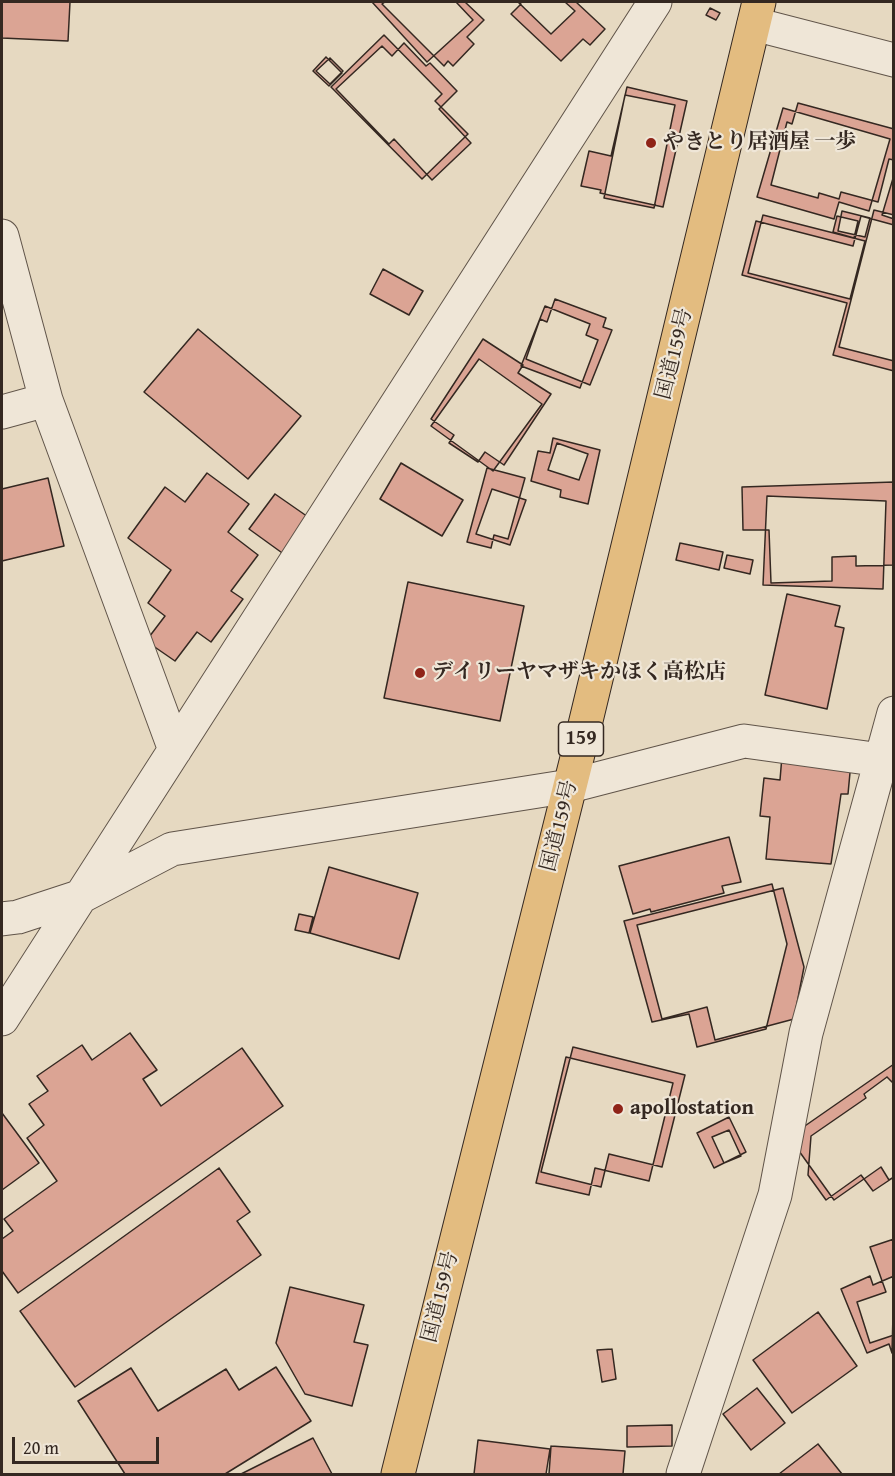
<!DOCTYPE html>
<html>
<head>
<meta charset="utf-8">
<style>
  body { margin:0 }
  #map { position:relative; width:895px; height:1476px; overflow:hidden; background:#e6d9c1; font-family:"Gentium Book Plus",serif }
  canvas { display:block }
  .frame { position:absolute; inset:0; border:3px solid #342821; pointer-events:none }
  .scale { position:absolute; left:12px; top:1437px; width:147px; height:27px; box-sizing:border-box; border:3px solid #342821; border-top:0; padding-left:8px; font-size:18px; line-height:21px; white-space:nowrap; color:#342821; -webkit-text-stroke:4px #efe6d7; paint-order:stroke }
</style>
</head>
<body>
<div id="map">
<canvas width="895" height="1476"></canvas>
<div class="frame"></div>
<div class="scale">20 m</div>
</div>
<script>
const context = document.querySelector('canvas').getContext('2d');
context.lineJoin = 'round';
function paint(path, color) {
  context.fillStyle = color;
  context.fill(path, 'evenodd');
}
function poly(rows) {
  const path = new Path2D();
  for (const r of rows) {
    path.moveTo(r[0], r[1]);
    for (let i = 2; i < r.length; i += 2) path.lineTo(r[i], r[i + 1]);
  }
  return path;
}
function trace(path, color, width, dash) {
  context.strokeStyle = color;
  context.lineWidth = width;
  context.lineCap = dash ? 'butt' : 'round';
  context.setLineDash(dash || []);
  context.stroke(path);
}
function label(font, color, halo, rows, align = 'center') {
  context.font = font + ' "Gentium Book Plus","Noto Serif JP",serif';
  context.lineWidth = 4.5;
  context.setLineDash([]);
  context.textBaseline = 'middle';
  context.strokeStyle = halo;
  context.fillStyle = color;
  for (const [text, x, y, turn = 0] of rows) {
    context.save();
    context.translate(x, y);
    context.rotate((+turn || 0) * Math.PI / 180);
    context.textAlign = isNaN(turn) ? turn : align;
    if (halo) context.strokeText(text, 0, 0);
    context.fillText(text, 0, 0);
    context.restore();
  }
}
const building = poly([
  [2,2,70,2,68,41,2,38,2,2],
  [372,2,456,2,473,20,427,62,372,2],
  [385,2,465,2,484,20,467,37,474,44,453,66,448,61,444,66,382,4,385,2],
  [518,2,565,2,575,11,551,34,518,2],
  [518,2,576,2,605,29,590,45,583,39,561,61,511,14,521,4,518,2],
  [710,8,720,13,716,20,706,15,710,8],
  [384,35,442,94,435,101,468,134,422,179,331,87,384,35],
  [404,43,426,66,430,63,457,91,439,109,471,143,432,180,394,139,389,144,336,89,382,46,392,56,404,43],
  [326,57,342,73,329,86,313,71,326,57],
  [330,58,343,71,330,84,316,71,330,58],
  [627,87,687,101,663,207,600,193,601,190,581,186,589,151,611,156,627,87],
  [625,95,675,105,654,208,604,198,625,95],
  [798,103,894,129,894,160,889,159,878,202,841,192,839,199,819,193,818,198,771,185,787,122,792,124,798,103],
  [783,108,890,139,869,211,839,202,834,219,757,197,783,108],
  [894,175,894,219,882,215,894,175],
  [874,210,894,215,894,361,839,347,874,210],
  [842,211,870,218,865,237,838,231,842,211],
  [763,215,865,241,850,299,748,273,763,215],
  [837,216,858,221,854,238,833,232,837,216],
  [861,216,894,225,894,371,833,355,847,303,742,275,756,221,853,246,861,216],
  [383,269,423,291,409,315,370,294,383,269],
  [555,299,606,318,603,327,612,330,590,385,526,359,540,319,547,322,555,299],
  [545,306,590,324,586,335,598,340,580,388,521,366,545,306],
  [198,329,301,416,248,479,144,392,198,329],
  [483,339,523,365,518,373,551,394,504,465,485,452,478,462,449,443,454,435,431,419,483,339],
  [479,359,542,404,493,471,431,426,479,359],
  [553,438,600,450,588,504,560,497,561,490,531,481,538,451,550,453,553,438],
  [557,443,588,454,579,480,548,470,557,443],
  [401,463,463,500,442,536,380,499,401,463],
  [487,468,525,478,508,539,494,535,491,548,467,542,487,468],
  [207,473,249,504,228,532,258,555,231,591,243,599,211,642,197,632,175,661,146,641,165,616,148,603,171,570,128,538,165,487,185,502,207,473],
  [48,478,64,546,2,561,2,489,48,478],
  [894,482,894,565,856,566,856,556,832,557,832,581,771,583,769,530,743,530,742,487,894,482],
  [492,489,526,500,510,545,476,534,492,489],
  [275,494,311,519,285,555,249,529,275,494],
  [767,496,886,501,883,589,763,585,767,496],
  [680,543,723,552,719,570,676,560,680,543],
  [727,555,753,560,750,574,724,568,727,555],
  [408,582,524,606,500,721,384,698,408,582],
  [787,594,840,606,835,626,844,628,827,709,765,695,787,594],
  [782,756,851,762,848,794,841,794,831,864,766,859,770,817,760,816,764,778,780,780,782,756],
  [729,837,741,882,722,886,724,893,651,912,650,909,633,914,619,866,729,837],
  [329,867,418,893,399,959,310,933,329,867],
  [772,884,787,944,766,1029,697,1047,689,1014,652,1022,624,921,772,884],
  [783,888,804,967,794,1019,715,1040,707,1007,662,1019,637,925,783,888],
  [299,914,313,917,309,933,295,930,299,914],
  [130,1033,157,1070,143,1079,161,1106,242,1048,283,1106,18,1293,2,1271,2,1239,13,1231,4,1219,57,1181,27,1138,44,1125,29,1104,48,1091,37,1076,82,1045,92,1060,130,1033],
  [573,1047,685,1075,662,1167,609,1154,601,1187,541,1172,573,1047],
  [566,1057,673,1083,649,1181,595,1168,589,1195,536,1183,566,1057],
  [894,1064,894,1177,889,1180,881,1167,834,1200,789,1137,894,1064],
  [887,1077,894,1084,894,1177,873,1191,861,1175,826,1200,808,1175,811,1136,866,1098,864,1094,887,1077],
  [2,1113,39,1163,2,1190,2,1113],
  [729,1117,746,1152,714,1168,697,1133,729,1117],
  [729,1130,741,1156,724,1163,712,1137,729,1130],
  [219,1168,250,1212,237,1221,261,1255,75,1387,20,1311,219,1168],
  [894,1239,894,1335,870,1343,857,1302,886,1292,870,1247,894,1239],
  [870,1276,873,1285,894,1276,892,1353,889,1344,867,1353,841,1289,870,1276],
  [290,1287,364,1305,354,1342,368,1345,352,1406,305,1394,276,1343,290,1287],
  [818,1312,857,1366,792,1413,753,1360,818,1312],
  [612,1349,616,1379,602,1382,597,1350,612,1349],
  [276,1367,311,1421,225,1474,125,1474,78,1401,131,1368,158,1411,226,1369,239,1390,276,1367],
  [757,1388,785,1423,751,1450,723,1414,757,1388],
  [672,1425,672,1446,627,1447,627,1426,672,1425],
  [313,1438,332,1474,241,1474,313,1438],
  [478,1440,550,1449,546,1474,474,1474,478,1440],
  [818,1444,842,1474,779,1474,818,1444],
  [551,1446,625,1451,623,1474,549,1474,551,1446]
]);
const minor = poly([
  [754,24,894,60],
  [2,236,46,400,175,750],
  [2,412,46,400],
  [2,919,18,917,82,896,172,849,570,786,744,741,881,760],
  [2,1019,655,2],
  [683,1474,775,1195,806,1033,894,713]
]);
const trunk = poly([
  [398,1474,577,758,759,2]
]);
const markers = [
  [651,143,6,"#8f2418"],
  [420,673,6,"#8f2418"],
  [618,1109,6,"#8f2418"]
];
const shields = [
  [581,739,45]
];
const shieldNames = [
  ["159",581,739]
];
const poiNames = [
  ["やきとり居酒屋 一歩",663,143],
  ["デイリーヤマザキかほく高松店",432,673],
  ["apollostation",630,1109]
];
const streetNames = [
  ["国道159号",675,354,-76],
  ["国道159号",560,826,-76],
  ["国道159号",441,1297,-76]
];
paint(building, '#dba494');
trace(building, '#342821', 1.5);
trace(minor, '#605449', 35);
trace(trunk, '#342821', 35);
trace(minor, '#efe6d7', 33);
trace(trunk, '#e3bc80', 33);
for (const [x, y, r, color] of markers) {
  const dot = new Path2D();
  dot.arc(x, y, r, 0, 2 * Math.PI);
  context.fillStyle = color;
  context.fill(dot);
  trace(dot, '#efe6d7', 2);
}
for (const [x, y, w] of shields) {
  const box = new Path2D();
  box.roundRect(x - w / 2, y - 17, w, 34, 4.5);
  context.fillStyle = '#efe6d7';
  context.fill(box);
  trace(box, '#342821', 1.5);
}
label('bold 20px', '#342821', null, shieldNames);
label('bold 21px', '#342821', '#efe6d7', poiNames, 'left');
label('21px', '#342821', '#efe6d7', streetNames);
</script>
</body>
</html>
